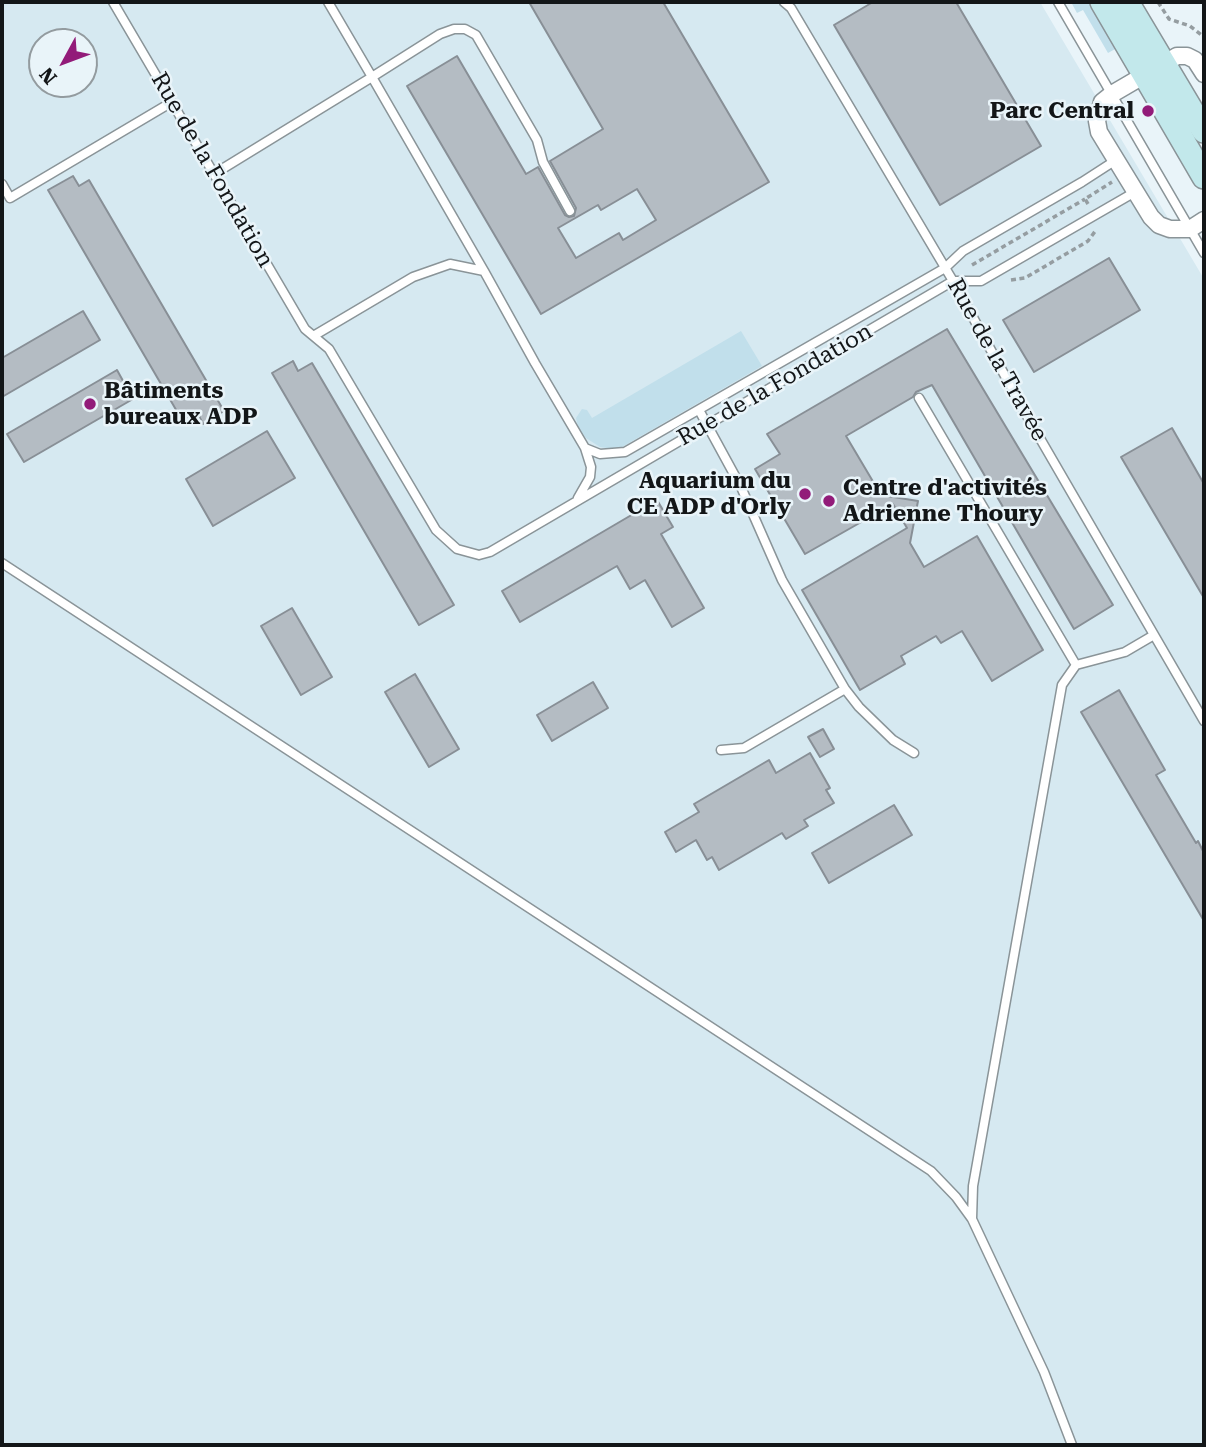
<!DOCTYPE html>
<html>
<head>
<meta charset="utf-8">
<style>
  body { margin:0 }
  #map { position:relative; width:1206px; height:1447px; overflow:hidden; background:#e9f4f9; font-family:"Roboto Serif",serif }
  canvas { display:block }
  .frame { position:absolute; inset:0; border:4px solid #131618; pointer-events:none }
  .north { position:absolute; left:28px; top:28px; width:70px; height:70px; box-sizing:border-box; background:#e9f4f9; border:2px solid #939b9f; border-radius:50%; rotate:229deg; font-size:19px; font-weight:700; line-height:28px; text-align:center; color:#131618 }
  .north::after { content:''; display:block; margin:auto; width:24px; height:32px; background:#921b79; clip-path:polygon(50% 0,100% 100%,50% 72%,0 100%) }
</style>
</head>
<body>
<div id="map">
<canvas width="1206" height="1447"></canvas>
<div class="frame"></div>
<div class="north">N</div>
</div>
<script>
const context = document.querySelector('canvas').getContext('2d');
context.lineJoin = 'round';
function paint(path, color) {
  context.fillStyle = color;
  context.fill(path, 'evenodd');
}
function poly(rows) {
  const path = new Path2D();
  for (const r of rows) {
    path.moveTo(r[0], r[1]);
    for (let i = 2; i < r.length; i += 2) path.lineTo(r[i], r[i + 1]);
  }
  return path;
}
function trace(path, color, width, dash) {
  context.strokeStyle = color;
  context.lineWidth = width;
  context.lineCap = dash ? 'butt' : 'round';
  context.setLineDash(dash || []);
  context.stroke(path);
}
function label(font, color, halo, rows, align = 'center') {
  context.font = font + ' "Roboto Serif",serif';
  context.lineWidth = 5;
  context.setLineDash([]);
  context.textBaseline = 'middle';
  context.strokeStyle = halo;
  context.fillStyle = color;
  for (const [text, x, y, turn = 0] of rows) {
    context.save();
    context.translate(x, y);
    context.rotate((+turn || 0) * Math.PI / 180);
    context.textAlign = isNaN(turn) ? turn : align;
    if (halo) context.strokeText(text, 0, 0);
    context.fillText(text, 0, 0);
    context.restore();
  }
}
const built = poly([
  [2,2,1040,2,1204,279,1204,1445,2,1445],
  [42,42,84,42,84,84,42,84]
]);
const green = poly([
  [1071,2,1089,2,1117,48,1108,53,1083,10,1077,13],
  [741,331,762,366,622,447,613,449,600,447,586,438,578,427,576,418,582,409,587,410,592,418]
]);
const building = poly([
  [529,2,663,2,769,182,541,314,407,86,457,56,526,174,538,167,565,215,569,217,574,216,576,208,550,161,603,129,529,2],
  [637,189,656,220,623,240,619,233,576,258,558,228,598,205,601,210,637,189],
  [873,2,956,2,1041,146,940,205,834,25,873,2],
  [73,176,79,186,89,180,224,411,203,424,197,412,182,420,48,190,73,176],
  [1109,258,1140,310,1034,372,1003,320,1109,258],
  [83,311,100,340,2,397,2,358,83,311],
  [947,329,1113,605,1074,629,932,385,916,392,913,397,846,436,881,495,918,501,910,543,924,567,977,536,1043,650,992,681,962,631,941,643,936,636,901,656,905,664,860,690,802,590,907,528,893,504,805,554,755,469,780,454,767,434,947,329],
  [293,361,298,371,312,363,454,605,419,625,272,373,293,361],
  [117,370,133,399,24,462,7,434,117,370],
  [1172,428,1204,484,1204,598,1121,457,1172,428],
  [267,431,295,478,213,526,186,479,267,431],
  [657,500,673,527,661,534,704,608,672,627,645,580,630,589,617,566,520,622,502,591,657,500],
  [292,608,332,677,301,695,261,626,292,608],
  [415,674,459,749,429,767,385,692,415,674],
  [593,682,608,708,552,741,537,715,593,682],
  [1119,690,1165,770,1156,775,1196,843,1198,841,1204,853,1204,921,1081,712,1119,690],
  [823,729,834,749,820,757,808,737,823,729],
  [810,753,830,788,826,790,834,803,804,820,808,826,786,839,782,833,719,870,712,857,707,860,696,840,676,852,665,832,699,812,694,804,769,760,776,773,810,753],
  [894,805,912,835,829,883,812,853,894,805]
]);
const path = poly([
  [1158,2,1169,19,1190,26,1204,37],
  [1088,204,1085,199,1112,182],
  [972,265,1085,199],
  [1011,280,1025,278,1088,241,1096,230]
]);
const service = poly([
  [113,2,305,329,329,349,436,530,457,549,479,555,490,552,953,281,981,281,1135,192],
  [784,2,791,8,953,281,1027,416,1204,721],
  [1058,2,1204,253],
  [214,174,372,77,328,2],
  [2,184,10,198,172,102],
  [484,271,372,77,440,34,454,29,465,29,476,35,537,140,543,162,570,211],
  [315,335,413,277,450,264,484,271,535,363,585,448,600,454,625,452,945,268,963,251,1082,182,1116,160],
  [919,398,1076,665],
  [699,410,741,487,782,580,845,689,744,748,721,750],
  [578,498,590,477,591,467,585,448],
  [2,563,931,1171,956,1197,972,1219,1044,1372,1072,1445],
  [845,689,859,707,893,740,914,753],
  [972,1219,973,1186,1062,685,1076,665,1125,652,1154,635]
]);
const minor = poly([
  [1204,74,1195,60,1187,56,1177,56,1112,94,1102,102,1097,121,1099,132,1151,217,1159,225,1170,229,1190,229,1204,220]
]);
const secondary = poly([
  [1102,2,1204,177],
  [1127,2,1204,131]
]);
const markers = [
  [1148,111,7,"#921b79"],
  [90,404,7,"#921b79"],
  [805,494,7,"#921b79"],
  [829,501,7,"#921b79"]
];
const poiNames = [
  ["Parc Central",1134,111],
  ["Bâtiments",104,391,"left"],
  ["bureaux ADP",104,417,"left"],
  ["Aquarium du",791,481],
  ["CE ADP d'Orly",791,507],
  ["Centre d'activités",843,488,"left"],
  ["Adrienne Thoury",843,514,"left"]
];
const streetNames = [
  ["Rue de la Fondation",212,170,60],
  ["Rue de la Travée",997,360,61],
  ["Rue de la Fondation",775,385,-30]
];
paint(built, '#d6e9f1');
paint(green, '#c1dfeb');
paint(building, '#b4bcc3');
trace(building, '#888f96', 2);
trace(service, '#8a9498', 11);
trace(minor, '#8a9498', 19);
trace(secondary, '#8a9498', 26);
trace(path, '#959da1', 3.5, [5, 3.5]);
trace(service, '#fff', 8);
trace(minor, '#fff', 16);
trace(secondary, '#c2e8eb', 23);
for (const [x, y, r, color] of markers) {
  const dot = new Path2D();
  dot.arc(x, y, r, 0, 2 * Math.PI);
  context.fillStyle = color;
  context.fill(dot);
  trace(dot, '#e9f4f9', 2.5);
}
label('bold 23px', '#131618', '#e9f4f9', poiNames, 'right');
label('23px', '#131618', '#e9f4f9', streetNames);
</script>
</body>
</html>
